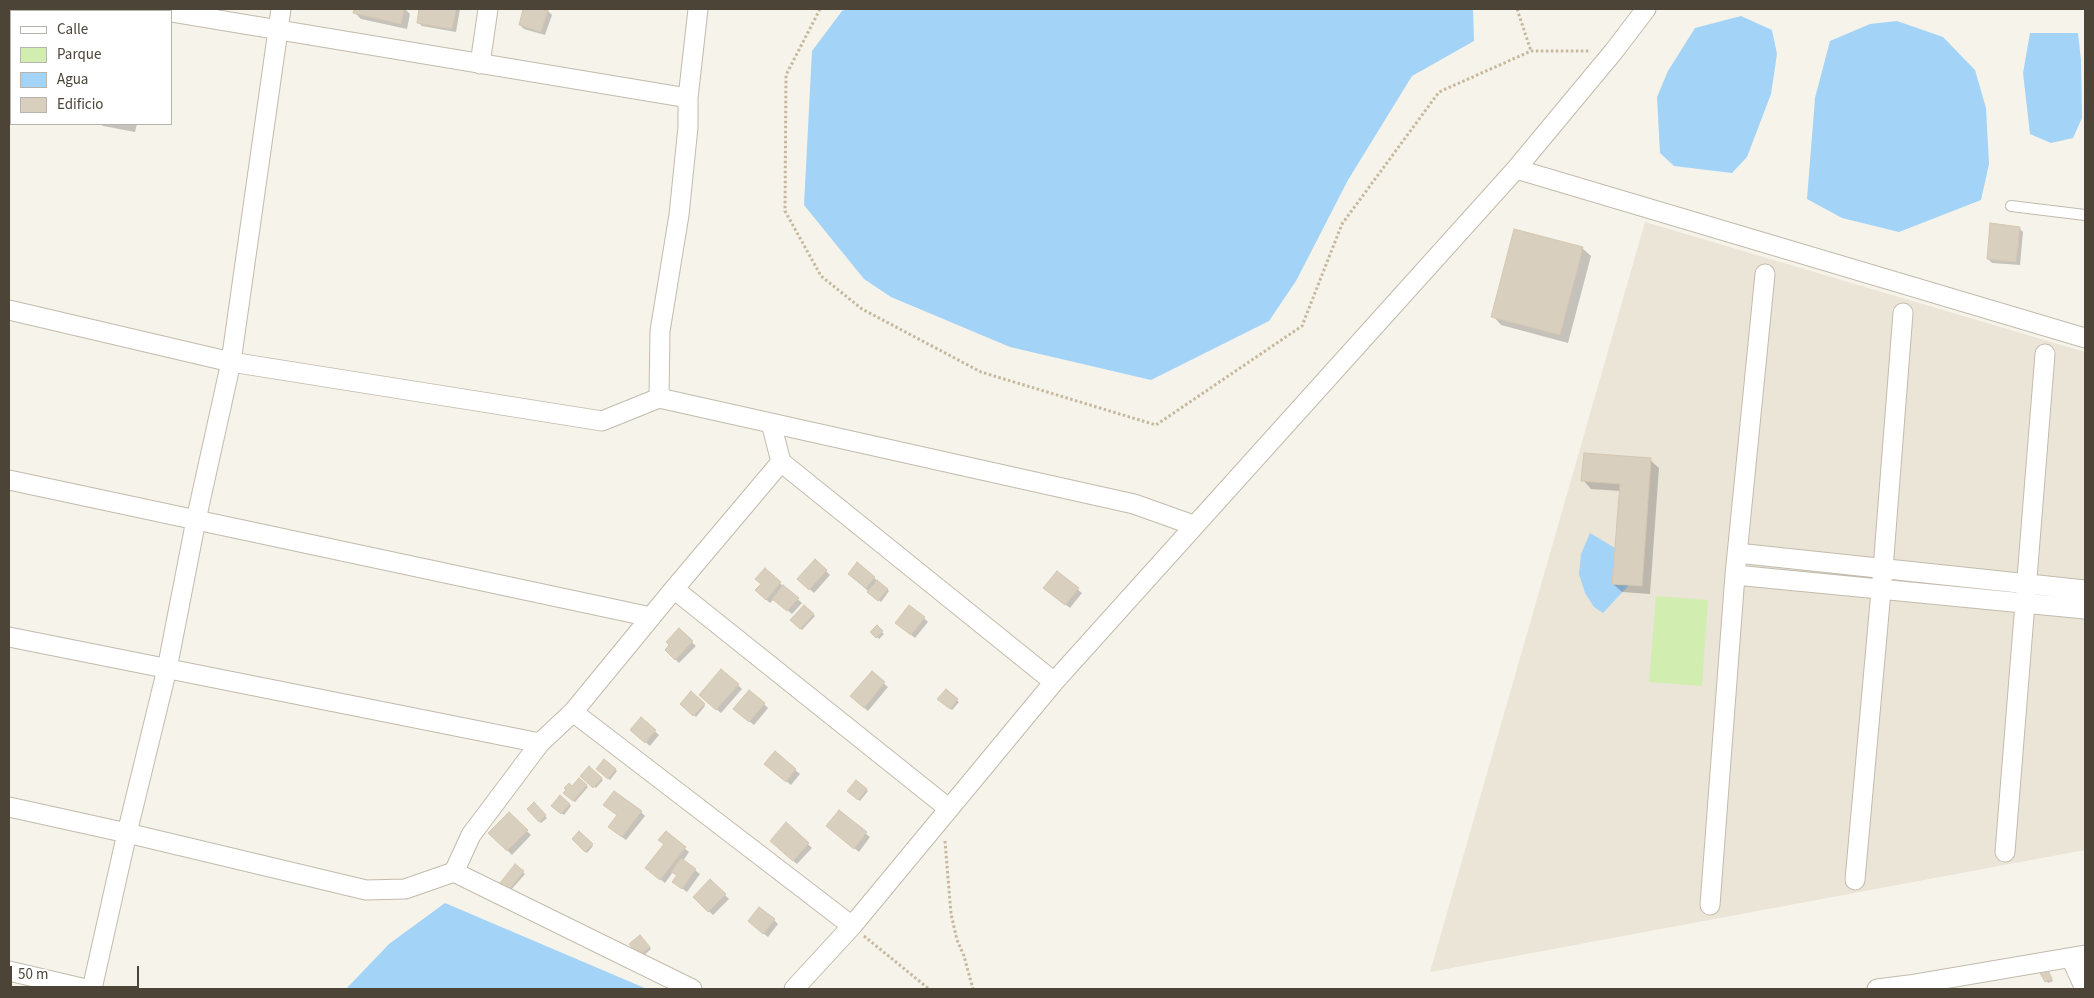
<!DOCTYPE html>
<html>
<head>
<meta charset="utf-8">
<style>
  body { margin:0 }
  #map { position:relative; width:2094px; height:998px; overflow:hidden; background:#f6f3ea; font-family:"Source Sans 3",sans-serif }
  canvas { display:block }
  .frame { position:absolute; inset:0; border:10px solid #4b4437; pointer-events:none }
  .legend { position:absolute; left:10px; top:10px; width:162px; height:115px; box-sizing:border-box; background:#fff; border:1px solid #b7b4af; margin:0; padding:6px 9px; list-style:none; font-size:15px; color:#4b4437 }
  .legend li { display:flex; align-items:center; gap:10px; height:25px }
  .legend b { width:25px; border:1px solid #b7b4af }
  .scale { position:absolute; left:10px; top:966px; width:129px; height:22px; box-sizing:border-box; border:2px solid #4b4437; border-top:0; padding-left:6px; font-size:15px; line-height:18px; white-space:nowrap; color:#4b4437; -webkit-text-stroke:4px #fff; paint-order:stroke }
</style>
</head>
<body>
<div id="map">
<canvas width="2094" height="998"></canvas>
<div class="frame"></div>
<ul class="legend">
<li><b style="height:6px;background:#fff"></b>Calle</li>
<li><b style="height:14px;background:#d1edb0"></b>Parque</li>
<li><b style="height:14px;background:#a3d3f7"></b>Agua</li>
<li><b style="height:14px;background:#d9cfbf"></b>Edificio</li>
</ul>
<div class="scale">50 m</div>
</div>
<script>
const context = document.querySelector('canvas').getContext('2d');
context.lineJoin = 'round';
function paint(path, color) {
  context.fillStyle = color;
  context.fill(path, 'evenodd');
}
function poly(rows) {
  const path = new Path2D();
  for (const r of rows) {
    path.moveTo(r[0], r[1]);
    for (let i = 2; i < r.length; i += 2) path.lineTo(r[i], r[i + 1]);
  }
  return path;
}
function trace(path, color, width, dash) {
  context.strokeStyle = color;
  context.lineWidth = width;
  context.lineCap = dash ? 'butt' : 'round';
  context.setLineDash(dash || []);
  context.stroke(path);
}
const residential = poly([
  [1645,222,2085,352,2085,850,1430,972]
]);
const green = poly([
  [1656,596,1708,600,1702,686,1649,682]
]);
const water = poly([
  [846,9,1473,9,1474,41,1412,76,1348,180,1296,281,1269,321,1151,380,1010,347,891,297,864,279,804,205,812,51,842,11],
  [1741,16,1772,30,1777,54,1771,94,1747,157,1732,173,1674,166,1660,153,1657,97,1668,71,1695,28],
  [1897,21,1943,37,1975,70,1986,108,1989,164,1981,200,1899,232,1842,218,1807,199,1815,98,1830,41,1870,24],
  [2030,33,2078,33,2081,60,2082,118,2073,138,2051,143,2030,134,2023,73],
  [1590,533,1615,548,1612,584,1629,585,1603,613,1594,607,1585,593,1579,574,1581,554],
  [445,903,647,989,346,989,389,944]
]);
const shadow = poly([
  [355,9,405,9,410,14,407,29,361,19,354,12],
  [420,9,460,9,456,32,422,26,418,22],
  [525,9,540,9,548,11,552,15,545,35,524,29,520,25],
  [9,22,11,22,11,115,9,115],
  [100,124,137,124,135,132,103,126],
  [2019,228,2023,232,2020,265,1992,263,1988,259],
  [1582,248,1591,256,1568,343,1501,325,1493,316],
  [1650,460,1659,468,1650,594,1622,592,1613,584,1620,491,1591,489,1583,480],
  [765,570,802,603,792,614,774,599,770,603,760,594],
  [826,571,830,575,814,593,803,583],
  [1057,573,1082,593,1070,608,1049,592],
  [853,578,874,578,889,591,881,602],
  [804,606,815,616,802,630,792,620],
  [924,618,928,622,915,638,901,627],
  [877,627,884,634,879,639,872,632],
  [679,630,696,646,679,663,666,650],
  [872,673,888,687,868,711,855,700],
  [738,685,742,689,721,713,704,699],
  [946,691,959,702,952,710,939,699],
  [691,693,705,706,696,717,681,704],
  [764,704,768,708,754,725,739,713],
  [641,719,659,735,650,746,636,734],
  [775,753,800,774,791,785,770,768],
  [604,761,617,771,610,780,597,769],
  [589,767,603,780,596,788,582,775],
  [579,779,588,787,575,802,565,793],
  [856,782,868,791,860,801,848,791],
  [560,797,571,806,564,815,553,806],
  [534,804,547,818,541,823,528,810],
  [605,805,641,812,645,816,626,840,614,831,618,816],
  [839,812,870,837,859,852,832,830],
  [509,814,531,835,512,855,490,833],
  [786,824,812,848,797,864,775,845],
  [579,833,593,846,587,853,573,839],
  [666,833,689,852,683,861,700,874,687,892,673,882,678,876,673,872,665,883,651,872,666,845],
  [516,866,525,874,511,890,502,883],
  [710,880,729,899,713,915,694,897],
  [774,920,778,924,768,937,753,925],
  [639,936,651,949,642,957],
  [2049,973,2053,981,2048,983,2042,974]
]);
const building = poly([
  [354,9,404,9,401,24,353,13,354,9],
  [419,9,456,9,452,29,417,23,419,9],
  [523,9,548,10,541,32,519,25,523,9],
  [9,20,11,21,11,81,9,96,9,20],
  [1990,223,2020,227,2016,262,1987,259,1990,223],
  [1514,229,1583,247,1560,335,1491,317,1514,229],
  [1584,453,1651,458,1642,586,1612,584,1620,484,1581,481,1584,453],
  [815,559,827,570,809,590,797,579,815,559],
  [857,562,875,577,866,588,848,574,857,562],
  [765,568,781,582,766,600,755,590,761,584,755,579,765,568],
  [1057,571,1079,588,1065,605,1043,588,1057,571],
  [877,580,888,589,878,601,867,592,877,580],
  [783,585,799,598,787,611,772,599,783,585],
  [804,605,814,614,800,629,790,620,804,605],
  [909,605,925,617,911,635,895,623,909,605],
  [877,625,883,631,876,638,870,632,877,625],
  [679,628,693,641,675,660,665,650,669,645,666,642,679,628],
  [721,669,739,684,716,710,699,695,721,669],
  [872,671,885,682,864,708,850,696,872,671],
  [946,689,958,699,950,709,937,699,946,689],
  [749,690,765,703,749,722,733,709,749,690],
  [691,691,705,704,693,716,680,704,691,691],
  [641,717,656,730,645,743,630,730,641,717],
  [775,751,796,769,786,782,764,764,775,751],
  [604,759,616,769,608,779,596,769,604,759],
  [589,766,602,778,593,788,580,776,589,766],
  [579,778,587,785,573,801,563,793,566,790,564,788,569,783,572,786,579,778],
  [856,780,867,789,858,800,847,791,856,780],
  [614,791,642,811,622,837,608,827,617,815,603,805,614,791],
  [560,795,570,804,561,814,551,806,560,795],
  [534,802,546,815,539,822,527,809,534,802],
  [839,810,867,832,854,849,826,826,839,810],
  [509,812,528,830,507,851,488,833,509,812],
  [786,822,809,843,793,861,770,841,786,822],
  [579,831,593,844,585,852,572,839,579,831],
  [666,831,686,847,660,880,645,868,664,844,658,840,666,831],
  [681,858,696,869,682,889,672,882,677,875,671,872,681,858],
  [515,864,524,871,509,890,500,883,515,864],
  [710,879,726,894,708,912,693,897,710,879],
  [759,907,775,919,763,934,748,921,759,907],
  [640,935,650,947,639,956,629,944,640,935],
  [2048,970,2052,979,2045,982,2040,973,2048,970]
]);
const path = poly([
  [820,9,786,75,785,211,821,276,862,309,981,372,1156,425,1302,326,1342,224,1439,92,1531,51,1591,51],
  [1517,9,1531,51],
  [945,841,951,914,957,940,964,956,973,989],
  [864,936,929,989]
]);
const service = poly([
  [2011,206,2085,215]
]);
const minor = poly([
  [171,12,688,98],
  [480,64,488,9],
  [1516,169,2085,338],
  [9,310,231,362,602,421,659,398,1134,504,1193,525],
  [659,398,660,331,679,215,688,127,688,98,698,9],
  [771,423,781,462,1054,682],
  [9,480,651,617],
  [1737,553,2085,590],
  [1735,575,2085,609],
  [674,589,948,808],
  [9,637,540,743],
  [573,712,852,926],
  [9,807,127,833,366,890,405,889,454,872],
  [2005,852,2045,354],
  [1855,880,1883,569,1903,313],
  [1710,905,1735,575,1765,274],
  [2071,958,2085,989],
  [9,971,86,989],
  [1909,985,2085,955],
  [92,989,127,833,167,669,196,520,231,362,281,9],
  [692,989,454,872,471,835,540,743,573,712,674,589,781,462],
  [794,989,852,926,1054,682,1516,169,1614,51,1646,9],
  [1877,989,1909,985,1911,989]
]);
paint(residential, '#ebe5d8');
paint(green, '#d1edb0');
paint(water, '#a3d3f7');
paint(shadow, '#0003');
paint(building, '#d9cfbf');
trace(building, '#d5c7b1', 1);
trace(service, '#c3bbac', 12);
trace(minor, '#c3bbac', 21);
trace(path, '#c6b89c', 3, [2.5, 2.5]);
trace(service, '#fff', 10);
trace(minor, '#fff', 19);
</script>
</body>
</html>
